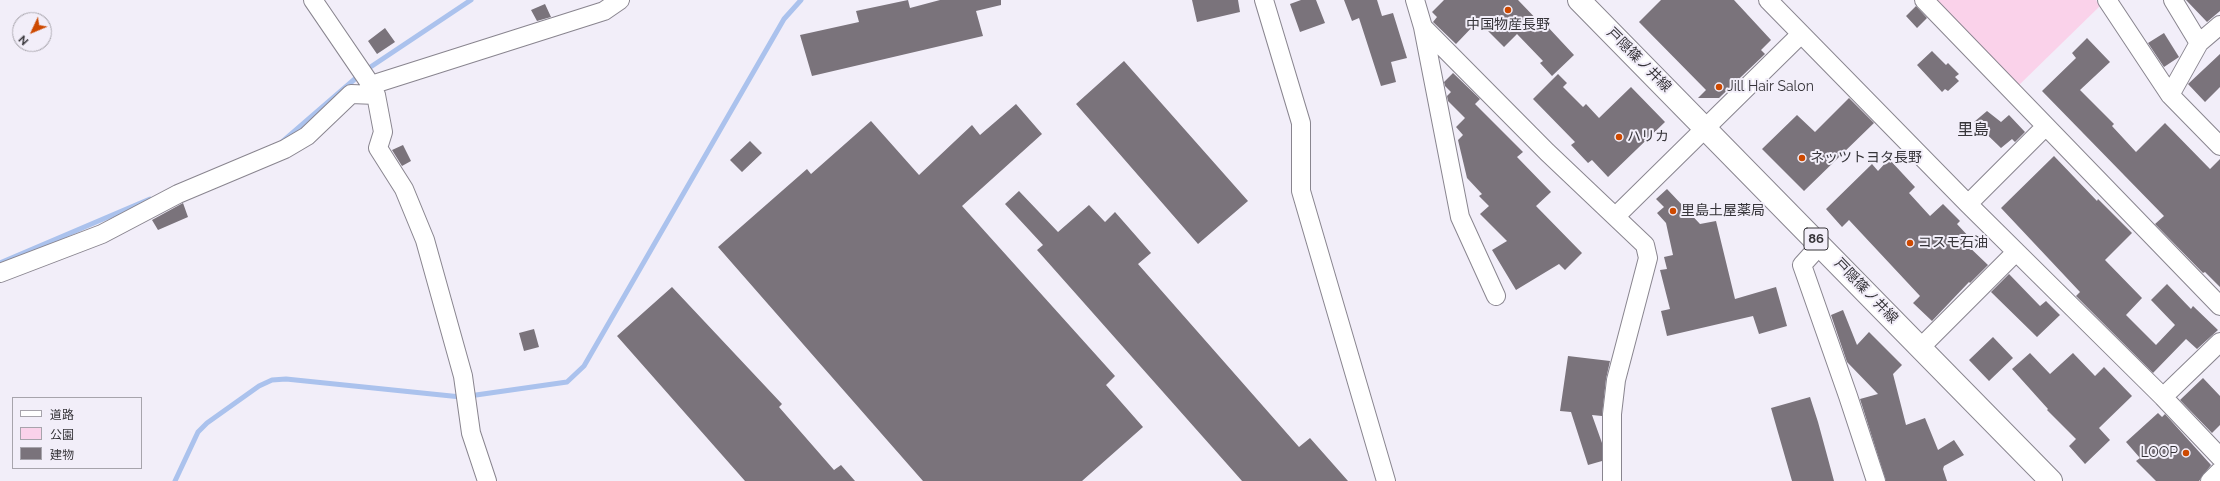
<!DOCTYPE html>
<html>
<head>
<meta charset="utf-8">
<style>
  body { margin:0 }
  #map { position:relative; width:2220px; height:481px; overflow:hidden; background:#f2eef9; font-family:Raleway,"Noto Sans JP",sans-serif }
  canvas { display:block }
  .legend { position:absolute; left:12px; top:397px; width:130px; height:72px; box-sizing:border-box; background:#f2eef9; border:1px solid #a7a4ac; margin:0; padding:5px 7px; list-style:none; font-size:12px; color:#363439 }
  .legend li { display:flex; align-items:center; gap:8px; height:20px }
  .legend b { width:20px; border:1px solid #a7a4ac }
  .north { position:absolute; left:12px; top:12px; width:40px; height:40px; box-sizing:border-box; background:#f2eef9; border:1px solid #a7a4ac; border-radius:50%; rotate:226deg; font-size:11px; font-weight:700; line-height:16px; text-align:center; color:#363439 }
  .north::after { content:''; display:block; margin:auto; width:14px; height:18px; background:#cd4900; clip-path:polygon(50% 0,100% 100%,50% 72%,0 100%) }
</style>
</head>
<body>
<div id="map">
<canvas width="2220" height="481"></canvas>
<ul class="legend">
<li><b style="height:5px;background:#fff"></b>道路</li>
<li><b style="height:11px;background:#fad2ea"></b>公園</li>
<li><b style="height:11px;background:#7a737b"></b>建物</li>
</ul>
<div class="north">N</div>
</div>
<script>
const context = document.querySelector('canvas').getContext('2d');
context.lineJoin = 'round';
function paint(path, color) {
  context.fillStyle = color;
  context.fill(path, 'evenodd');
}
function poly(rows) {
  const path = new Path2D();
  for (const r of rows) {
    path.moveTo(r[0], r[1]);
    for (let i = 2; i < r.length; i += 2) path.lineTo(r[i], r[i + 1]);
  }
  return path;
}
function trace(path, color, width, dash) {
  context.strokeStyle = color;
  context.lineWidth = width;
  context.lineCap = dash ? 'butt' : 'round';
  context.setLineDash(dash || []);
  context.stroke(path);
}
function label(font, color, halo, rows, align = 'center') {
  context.font = font + ' Raleway,"Noto Sans JP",sans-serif';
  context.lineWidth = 4;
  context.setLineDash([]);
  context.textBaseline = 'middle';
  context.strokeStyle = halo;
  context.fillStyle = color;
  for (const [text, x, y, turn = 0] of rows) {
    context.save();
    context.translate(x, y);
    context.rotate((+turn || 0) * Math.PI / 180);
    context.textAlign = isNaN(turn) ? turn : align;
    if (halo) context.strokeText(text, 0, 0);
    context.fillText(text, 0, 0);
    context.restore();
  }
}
const green = poly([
  [1931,0,2096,0,2100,6,2017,87]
]);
const stream = poly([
  [366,70,471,0],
  [282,142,356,78],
  [0,263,150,199],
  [469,396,567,382,584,366,784,19,801,0],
  [175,481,198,432,207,423,259,386,272,380,286,379,461,397]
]);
const building = poly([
  [908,0,910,8,940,0,1001,0,1001,5,976,11,983,36,812,76,800,35,859,22,856,11],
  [1192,0,1238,0,1240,12,1197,22],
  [1301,0,1316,0,1325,23,1300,32,1290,4],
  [1344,0,1377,0,1382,16,1393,13,1407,58,1391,62,1396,82,1381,86,1359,18,1352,21],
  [1444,0,1518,0,1544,27,1546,25,1574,55,1552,76,1540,63,1543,61,1517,34,1504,47,1478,21,1456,44,1433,22,1437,17,1432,12],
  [1661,0,1734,0,1771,40,1761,50,1765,54,1719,98,1698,98,1706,90,1639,22],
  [2186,0,2220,0,2220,11,2207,22],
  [545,4,551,17,537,21,531,10],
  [1916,6,1927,18,1917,28,1906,16],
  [385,28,395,42,377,54,368,41],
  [2164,33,2179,57,2164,67,2148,43],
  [2087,38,2110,62,2080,90,2114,124,2112,126,2136,152,2165,123,2210,169,2220,159,2220,287,2205,272,2203,273,2155,224,2164,216,2042,91,2076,58,2072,53],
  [1932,51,1946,65,1948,63,1959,74,1955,77,1959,81,1948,91,1945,89,1942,92,1917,65],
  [2220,54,2220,87,2205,102,2188,84],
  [1124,61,1248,201,1198,244,1076,104],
  [1453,73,1480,99,1475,104,1523,152,1517,157,1551,192,1536,206,1582,253,1565,270,1559,264,1516,290,1492,250,1507,241,1480,214,1489,206,1479,196,1482,194,1467,178,1458,140,1463,135,1456,127,1465,118,1448,101,1447,96,1451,92,1445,86,1444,82],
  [1558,74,1567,83,1563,87,1583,107,1586,104,1599,118,1631,87,1665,122,1608,177,1592,160,1588,163,1571,145,1575,142,1533,99],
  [1849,98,1874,123,1804,191,1762,149,1797,115,1815,132],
  [1016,104,1042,134,962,206,1115,376,1106,385,1143,427,1082,481,923,481,718,247,807,169,811,174,871,121,919,175,972,125,980,135],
  [1987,111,2001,122,2009,115,2025,132,2015,142,2012,139,2001,148,1974,122],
  [750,141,762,153,742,172,730,160],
  [403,145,411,161,402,166,392,150],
  [2054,156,2097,201,2098,199,2132,233,2105,260,2142,298,2126,315,2156,345,2175,325,2151,300,2167,284,2191,309,2193,306,2218,330,2197,349,2186,339,2153,373,2076,296,2080,292,2001,208],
  [1889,159,1915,187,1909,193,1930,216,1943,204,1960,221,1957,224,1970,238,1965,243,1988,265,1970,283,1969,282,1932,321,1913,303,1920,296,1849,220,1842,227,1826,209,1872,164,1878,171],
  [1667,189,1700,224,1716,221,1735,299,1776,287,1787,326,1759,334,1753,316,1667,336,1661,311,1670,309,1660,270,1667,269,1664,257,1673,255,1666,223,1657,213,1664,207,1656,199],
  [1019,191,1058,232,1089,205,1105,222,1115,212,1151,253,1138,264,1299,447,1310,438,1348,481,1242,481,1037,250,1043,245,1005,204],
  [183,203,188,217,158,230,152,220],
  [2009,274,2040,306,2046,301,2060,315,2037,337,1991,292],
  [672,287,782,404,779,407,834,470,841,465,855,481,745,481,617,336],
  [1843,310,1857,345,1869,332,1902,365,1893,374,1906,425,1925,418,1938,450,1954,440,1964,455,1944,466,1943,469,1947,481,1886,481,1860,399,1878,394,1847,362,1831,315],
  [534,329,539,347,524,351,519,333],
  [1993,337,2013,358,1989,381,1969,360],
  [2030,353,2050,374,2073,353,2095,376,2104,367,2132,396,2099,428,2110,440,2085,464,2069,446,2076,439,2047,410,2048,409,2012,369],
  [1568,356,1610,361,1606,379,1602,416,1592,415,1602,443,1602,461,1588,465,1571,412,1560,411],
  [2203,378,2220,396,2220,425,2212,433,2180,400],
  [1810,397,1818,422,1834,481,1792,481,1777,429,1771,408],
  [2158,413,2162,417,2165,414,2211,465,2199,481,2156,481,2136,461,2140,458,2126,442]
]);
const street = poly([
  [1264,0,1301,123,1301,191,1386,481],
  [1415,0,1423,27,1547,152,1645,245,1648,258,1616,380,1612,414,1612,481],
  [1768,0,1968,204,2163,397,2220,457],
  [1924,0,2220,306],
  [2107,0,2170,95,2220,146],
  [2173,0,2199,43],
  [1423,27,1460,217,1496,296],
  [371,85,604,11,620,0],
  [376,95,383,132,378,148,404,189,425,240,463,376,471,433,487,481],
  [2170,95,2199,43,2220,25],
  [1968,204,2046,126],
  [1616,216,1800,35],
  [1821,244,1802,265,1848,396,1876,481],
  [0,273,102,234,178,194,285,149,307,136,351,94,376,95,371,85,313,0],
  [1921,347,2016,252],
  [2163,397,2220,342],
  [2210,481,2220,471]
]);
const primary = poly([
  [1579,0,2051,481]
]);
const markers = [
  [1508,10,4,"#cd4900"],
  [1719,87,4,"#cd4900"],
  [1619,137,4,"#cd4900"],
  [1802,158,4,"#cd4900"],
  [1673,211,4,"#cd4900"],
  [1910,243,4,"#cd4900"],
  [2186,453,4,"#cd4900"]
];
const shields = [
  [1816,239,24]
];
const shieldNames = [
  ["86",1816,239]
];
const poiNames = [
  ["中国物産長野",1508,25,"center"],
  ["Jill Hair Salon",1727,87],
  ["ハリカ",1627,137],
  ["ネッツトヨタ長野",1810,158],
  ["里島土屋薬局",1681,211],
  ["コスモ石油",1918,243],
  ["LOOP",2178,453,"right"]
];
const streetNames = [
  ["戸隠篠ノ井線",1639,60,45],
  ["戸隠篠ノ井線",1866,291,46]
];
const quarterNames = [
  ["里島",1973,130]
];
paint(green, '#fad2ea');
trace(stream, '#abc2ed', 5);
paint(building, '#7a737b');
trace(street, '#89858f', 20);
trace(primary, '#89858f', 24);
trace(street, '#fff', 18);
trace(primary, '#fff', 22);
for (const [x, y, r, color] of markers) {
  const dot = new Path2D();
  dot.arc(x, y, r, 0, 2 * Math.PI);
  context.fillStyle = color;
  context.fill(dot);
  trace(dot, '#f2eef9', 1.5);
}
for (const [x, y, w] of shields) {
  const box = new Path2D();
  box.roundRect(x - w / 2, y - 11, w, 22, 3);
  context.fillStyle = '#f2eef9';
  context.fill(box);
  trace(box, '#363439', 1);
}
label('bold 13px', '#363439', null, shieldNames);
label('14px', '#363439', '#f2eef9', poiNames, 'left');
label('14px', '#363439', '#f2eef9', streetNames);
label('16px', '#363439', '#f2eef9', quarterNames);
</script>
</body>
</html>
